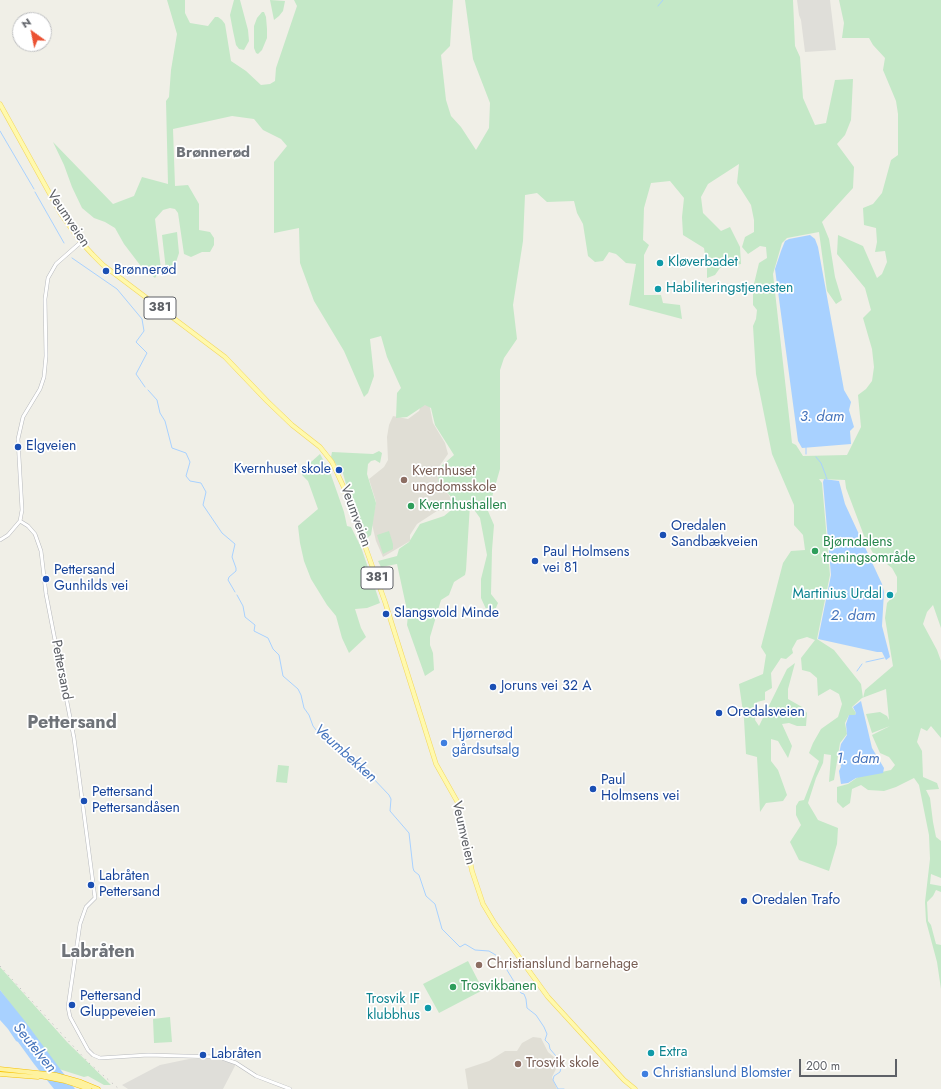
<!DOCTYPE html>
<html>
<head>
<meta charset="utf-8">
<style>
  body { margin:0 }
  #map { position:relative; width:941px; height:1089px; overflow:hidden; background:#f0efe7; font-family:Jost,sans-serif }
  canvas { display:block }
  .north { position:absolute; left:12px; top:12px; width:40px; height:40px; box-sizing:border-box; background:#fff; border:1px solid #bfc0c2; border-radius:50%; rotate:327deg; font-size:11px; font-weight:700; line-height:16px; text-align:center; color:#5e6167 }
  .north::after { content:''; display:block; margin:auto; width:14px; height:18px; background:#eb5233; clip-path:polygon(50% 0,100% 100%,50% 72%,0 100%) }
  .scale { position:absolute; left:799px; top:1059px; width:98px; height:18px; box-sizing:border-box; border:2px solid #5e6167; border-top:0; padding-left:5px; font-size:12px; line-height:14px; white-space:nowrap; color:#5e6167; -webkit-text-stroke:3px #fff; paint-order:stroke }
</style>
</head>
<body>
<div id="map">
<canvas width="941" height="1089"></canvas>
<div class="north">N</div>
<div class="scale">200 m</div>
</div>
<script>
const context = document.querySelector('canvas').getContext('2d');
context.lineJoin = 'round';
function paint(path, color) {
  context.fillStyle = color;
  context.fill(path, 'evenodd');
}
function poly(rows) {
  const path = new Path2D();
  for (const r of rows) {
    path.moveTo(r[0], r[1]);
    for (let i = 2; i < r.length; i += 2) path.lineTo(r[i], r[i + 1]);
  }
  return path;
}
function trace(path, color, width, dash) {
  context.strokeStyle = color;
  context.lineWidth = width;
  context.lineCap = dash ? 'butt' : 'round';
  context.setLineDash(dash || []);
  context.stroke(path);
}
function label(font, color, halo, rows, align = 'center') {
  context.font = font + ' Jost,sans-serif';
  context.lineWidth = 3.5;
  context.setLineDash([]);
  context.textBaseline = 'middle';
  context.strokeStyle = halo;
  context.fillStyle = color;
  for (const [text, x, y, turn = 0] of rows) {
    context.save();
    context.translate(x, y);
    context.rotate((+turn || 0) * Math.PI / 180);
    context.textAlign = isNaN(turn) ? turn : align;
    if (halo) context.strokeText(text, 0, 0);
    context.fillText(text, 0, 0);
    context.restore();
  }
}
const industrial = poly([
  [797,0,830,0,836,50,805,52,801,20,799,15],
  [189,1059,216,1059,236,1064,223,1089,128,1089,122,1085,160,1065]
]);
const education = poly([
  [429,403,433,423,445,443,448,454,438,468,438,482,449,495,453,504,444,511,437,511,417,524,410,535,410,541,383,557,376,541,372,524,376,502,369,479,384,467,388,460,387,437,389,425,393,416,408,419,419,411,421,405],
  [533,1037,541,1038,548,1052,555,1058,557,1067,552,1077,557,1089,468,1089,465,1069,489,1061,505,1051,517,1051,522,1043]
]);
const green = poly([
  [167,0,185,0,185,13,190,23,208,26,215,17,218,17,222,20,225,24,231,61,246,71,261,85,270,84,275,81,276,68,297,6,294,0,453,0,450,46,441,55,446,100,451,116,461,127,476,150,489,128,490,103,473,59,465,0,793,0,795,46,800,57,803,98,815,125,826,123,835,80,853,79,851,120,845,135,837,144,854,167,853,188,822,222,829,239,835,277,842,300,836,304,827,291,819,232,787,238,782,243,773,274,792,443,796,445,803,456,847,455,861,427,858,395,866,389,872,381,874,367,872,349,863,318,871,310,865,288,837,254,838,235,863,246,877,278,882,274,887,262,885,251,875,252,877,242,876,228,864,225,863,208,873,204,882,193,891,160,898,155,898,114,896,101,883,70,885,58,873,45,869,38,842,38,844,23,839,0,941,0,941,628,933,605,927,612,923,624,937,650,941,661,941,738,931,726,927,731,921,728,917,742,922,751,923,777,937,783,939,789,926,790,930,798,933,822,936,837,941,841,941,878,931,874,930,884,941,886,941,892,936,890,933,896,927,902,928,921,931,925,936,944,941,945,941,989,937,962,926,921,925,902,930,859,929,835,919,785,914,778,896,787,884,791,868,790,861,785,852,789,850,803,843,808,837,802,837,787,848,784,858,777,891,770,895,765,889,757,880,753,872,735,890,726,872,733,866,714,880,712,887,716,889,720,886,689,862,698,852,707,856,713,855,715,849,715,845,723,847,734,840,743,834,780,829,782,831,755,824,754,823,763,816,778,808,803,818,820,838,828,837,844,829,871,799,860,790,842,801,825,796,815,796,806,799,801,804,800,819,761,809,753,813,743,821,729,838,717,842,704,839,694,830,689,818,696,817,678,810,672,802,670,801,658,815,640,807,637,797,640,792,649,793,653,786,659,781,658,771,673,772,688,765,692,765,700,757,702,755,720,759,726,787,669,795,663,788,689,788,699,802,707,807,713,806,726,797,726,789,723,782,724,792,746,788,758,778,741,771,739,771,761,778,770,787,795,783,801,766,803,760,812,757,757,746,754,744,719,739,684,763,674,766,655,761,647,783,563,791,551,805,550,803,535,794,525,794,505,772,454,756,374,753,326,756,319,757,310,753,305,753,288,759,263,767,258,766,247,760,246,748,254,742,247,745,237,754,232,754,220,751,205,737,183,739,164,708,184,701,197,703,213,721,231,730,227,740,247,741,264,720,268,715,275,707,278,707,269,704,248,683,235,682,217,684,198,670,181,651,183,644,208,643,240,649,245,644,255,644,295,661,295,663,303,680,305,682,319,629,305,636,264,626,263,616,254,609,252,603,261,595,262,588,256,583,224,577,213,574,201,547,202,537,193,525,195,523,241,513,305,517,339,504,358,500,370,500,469,488,511,494,525,492,550,491,594,498,603,491,620,481,598,481,579,487,555,480,518,470,504,466,570,465,575,454,582,449,595,441,600,430,637,430,645,433,653,434,670,425,676,407,625,408,615,397,564,381,567,378,561,397,556,399,549,409,542,420,524,444,516,455,507,452,498,438,482,439,468,454,455,435,425,431,408,425,405,407,417,396,418,397,393,401,388,387,357,381,336,370,339,374,376,368,393,364,397,344,351,314,301,300,263,299,228,274,233,274,162,287,146,281,139,263,130,254,119,232,116,173,129,175,186,188,185,199,204,199,230,210,232,214,238,214,245,210,252,202,252,191,257,184,254,178,213,175,209,170,208,163,210,155,219,161,269,155,278,140,265,124,244,115,228,105,222,94,218,82,208,72,187,64,165,53,142,113,204,134,196,142,177,168,184,166,101,169,97,171,70,177,34],
  [819,479,845,480,846,488,866,541,873,553,892,568,897,577,897,592,887,603,885,618,893,666,865,690,863,698,861,684,834,650,817,639,830,575,822,483],
  [234,0,240,0,248,30,249,41,244,50,239,49,236,45,233,31,230,15],
  [270,0,285,1,283,11,279,16,274,20],
  [262,12,264,12,266,17,267,29,267,38,262,50,258,54,256,53,254,48,254,26,257,18],
  [177,232,179,253,175,265,169,272,166,270,162,235],
  [379,451,382,453,380,463,375,460,371,461,368,464,367,474,376,503,371,535,365,540,346,484,342,470,338,467,331,457,332,452,373,454],
  [320,454,330,472,344,512,347,526,351,527,361,547,380,603,367,608,355,609,361,628,366,637,349,653,342,638,336,616,327,605,311,579,304,561,300,543,298,526,318,509,308,481,302,475,302,470],
  [389,531,393,544,393,549,383,554,377,535],
  [278,765,289,766,287,783,276,782],
  [468,961,483,990,439,1013,423,984],
  [0,967,67,1042,111,1085,104,1085,88,1076,84,1077,59,1069,0,990],
  [170,1017,172,1042,154,1043,153,1019]
]);
const water = poly([
  [810,235,815,239,818,247,844,390,851,402,849,410,854,427,850,431,851,444,802,448,798,441,775,269,781,251,785,241,789,239],
  [824,479,839,481,845,504,882,584,884,592,882,626,890,657,886,660,882,652,877,652,818,639,831,575,823,482],
  [861,701,872,748,884,768,883,773,856,778,848,783,841,784,839,771,841,767,839,754,841,744,847,735,846,724,849,715,855,715,856,713,853,707],
  [0,990,24,1020,75,1089,54,1089,34,1064,18,1042,16,1041,8,1029,0,1020]
]);
const stream = poly([
  [658,6,663,0],
  [0,131,34,189],
  [35,192,64,243],
  [72,258,117,289,142,319,144,331,136,342,147,353,136,374,145,387],
  [148,390,157,400,160,413,165,421,172,448,186,453,190,462,186,476,190,481,201,483,206,492,203,505,222,533,235,544,232,557,236,568,236,571,229,577,228,580,235,592],
  [806,447,806,454],
  [816,457,821,463,826,476],
  [826,477,827,479],
  [237,595,243,606,245,617,255,625,254,631,268,638,273,649,279,655,283,676,298,689,301,695,304,708,309,715,313,726,316,730,337,743,352,756,389,795,391,799,390,811,409,833,413,868,414,871,419,875,426,896,435,904,442,929,460,947,465,944,475,950,489,951,499,957,521,993,524,994,526,999,527,1008,536,1015,544,1027,547,1034,545,1040,549,1044,550,1049,562,1063,560,1072,554,1076,553,1080,558,1089,564,1089],
  [866,662,884,658],
  [857,671,862,664]
]);
const tertiary = poly([
  [20,521,28,526,35,534,41,551,46,594,74,738,95,898,86,907,80,924,68,1007,70,1017,88,1050,93,1055,100,1058,148,1055,219,1057,236,1063,256,1076,290,1089],
  [0,540,8,535,20,521,22,510,18,439,23,417,40,389,44,377,46,356,45,299,48,278,56,264,81,242]
]);
const primary = poly([
  [0,104,61,214,81,242,93,255,103,265,225,357,267,401,292,425,320,447,332,462,345,490,385,602,436,764,458,803,472,871,483,904,495,924,548,997,624,1080,635,1089]
]);
const trunk = poly([
  [0,1069,56,1075,81,1082,98,1089],
  [0,1074,38,1077],
  [35,1075,65,1081,89,1089]
]);
const rail = poly([
  [0,966,62,1034,89,1063,119,1089]
]);
const markers = [
  [660,263,4,"#0f9aa8"],
  [106,271,4,"#1a4fb4"],
  [658,289,4,"#0f9aa8"],
  [18,447,4,"#1a4fb4"],
  [339,470,4,"#1a4fb4"],
  [404,480,4,"#8d6e63"],
  [411,506,4,"#2e9e5b"],
  [663,535,4,"#1a4fb4"],
  [815,551,4,"#2e9e5b"],
  [535,561,4,"#1a4fb4"],
  [46,579,4,"#1a4fb4"],
  [890,595,4,"#0f9aa8"],
  [386,614,4,"#1a4fb4"],
  [493,687,4,"#1a4fb4"],
  [719,713,4,"#1a4fb4"],
  [444,743,4,"#3f7fe0"],
  [593,789,4,"#1a4fb4"],
  [84,801,4,"#1a4fb4"],
  [91,885,4,"#1a4fb4"],
  [744,901,4,"#1a4fb4"],
  [479,965,4,"#8d6e63"],
  [453,987,4,"#2e9e5b"],
  [72,1005,4,"#1a4fb4"],
  [428,1008,4,"#0f9aa8"],
  [651,1053,4,"#0f9aa8"],
  [203,1055,4,"#1a4fb4"],
  [518,1064,4,"#8d6e63"],
  [645,1074,4,"#3f7fe0"]
];
const shields = [
  [160,308,32],
  [377,578,32]
];
const shieldNames = [
  ["381",160,308],
  ["381",377,578]
];
const streetNames = [
  ["Veumveien",68,219,56],
  ["Veumveien",355,516,70],
  ["Pettersand",61,670,79],
  ["Veumveien",463,833,77]
];
const cultureNames = [
  ["Kløverbadet",668,263],
  ["Habiliteringstjenesten",666,289],
  ["Martinius Urdal",882,595,"right"],
  ["Trosvik IF",420,1000,"right"],
  ["klubbhus",420,1016,"right"],
  ["Extra",659,1053]
];
const transitNames = [
  ["Brønnerød",114,271],
  ["Elgveien",26,447],
  ["Kvernhuset skole",331,470,"right"],
  ["Oredalen",671,527],
  ["Sandbækveien",671,543],
  ["Paul Holmsens",543,553],
  ["vei 81",543,569],
  ["Pettersand",54,571],
  ["Gunhilds vei",54,587],
  ["Slangsvold Minde",394,614],
  ["Joruns vei 32 A",501,687],
  ["Oredalsveien",727,713],
  ["Paul",601,781],
  ["Holmsens vei",601,797],
  ["Pettersand",92,793],
  ["Pettersandåsen",92,809],
  ["Labråten",99,877],
  ["Pettersand",99,893],
  ["Oredalen Trafo",752,901],
  ["Pettersand",80,997],
  ["Gluppeveien",80,1013],
  ["Labråten",211,1055]
];
const educationNames = [
  ["Kvernhuset",412,472],
  ["ungdomsskole",412,488],
  ["Christianslund barnehage",487,965],
  ["Trosvik skole",526,1064]
];
const leisureNames = [
  ["Kvernhushallen",419,506],
  ["Bjørndalens",823,543],
  ["treningsområde",823,559],
  ["Trosvikbanen",461,987]
];
const shopNames = [
  ["Hjørnerød",452,735],
  ["gårdsutsalg",452,751],
  ["Christianslund Blomster",653,1074]
];
const neighbourhoodNames = [
  ["Brønnerød",213,153]
];
const waterNames = [
  ["3. dam",822,417],
  ["2. dam",853,616],
  ["Veumbekken",345,754,42],
  ["1. dam",858,759],
  ["Seutelven",34,1048,51]
];
const districtNames = [
  ["Pettersand",72,724],
  ["Labråten",98,953]
];
paint(industrial, '#dfded9');
paint(education, '#e0ded5');
paint(green, '#c4e8c7');
paint(water, '#a8d1ff');
trace(stream, '#a8d1ff', 1);
trace(tertiary, '#b7b9bd', 4);
trace(primary, '#f3d75e', 5);
trace(trunk, '#f7c100', 5);
trace(tertiary, '#fff', 3);
trace(primary, '#fff9ad', 4);
trace(trunk, '#fef29f', 4);
trace(rail, '#b7b8b8', 1, [1, 5]);
for (const [x, y, r, color] of markers) {
  const dot = new Path2D();
  dot.arc(x, y, r, 0, 2 * Math.PI);
  context.fillStyle = color;
  context.fill(dot);
  trace(dot, '#fff', 1.5);
}
for (const [x, y, w] of shields) {
  const box = new Path2D();
  box.roundRect(x - w / 2, y - 11, w, 22, 3);
  context.fillStyle = '#fff';
  context.fill(box);
  trace(box, '#5e6167', 1);
}
label('bold 13px', '#5e6167', null, shieldNames);
label('14px', '#5e6167', '#fff', streetNames);
label('14px', '#0d838f', '#fff', cultureNames, 'left');
label('14px', '#164399', '#fff', transitNames, 'left');
label('14px', '#785e54', '#fff', educationNames, 'left');
label('14px', '#27864d', '#fff', leisureNames, 'left');
label('14px', '#366cbe', '#fff', shopNames, 'left');
label('bold 15px', '#6f7379', '#fff', neighbourhoodNames);
label('italic 15px', '#4574bc', '#fff', waterNames);
label('bold 18px', '#6f7379', '#fff', districtNames);
</script>
</body>
</html>
